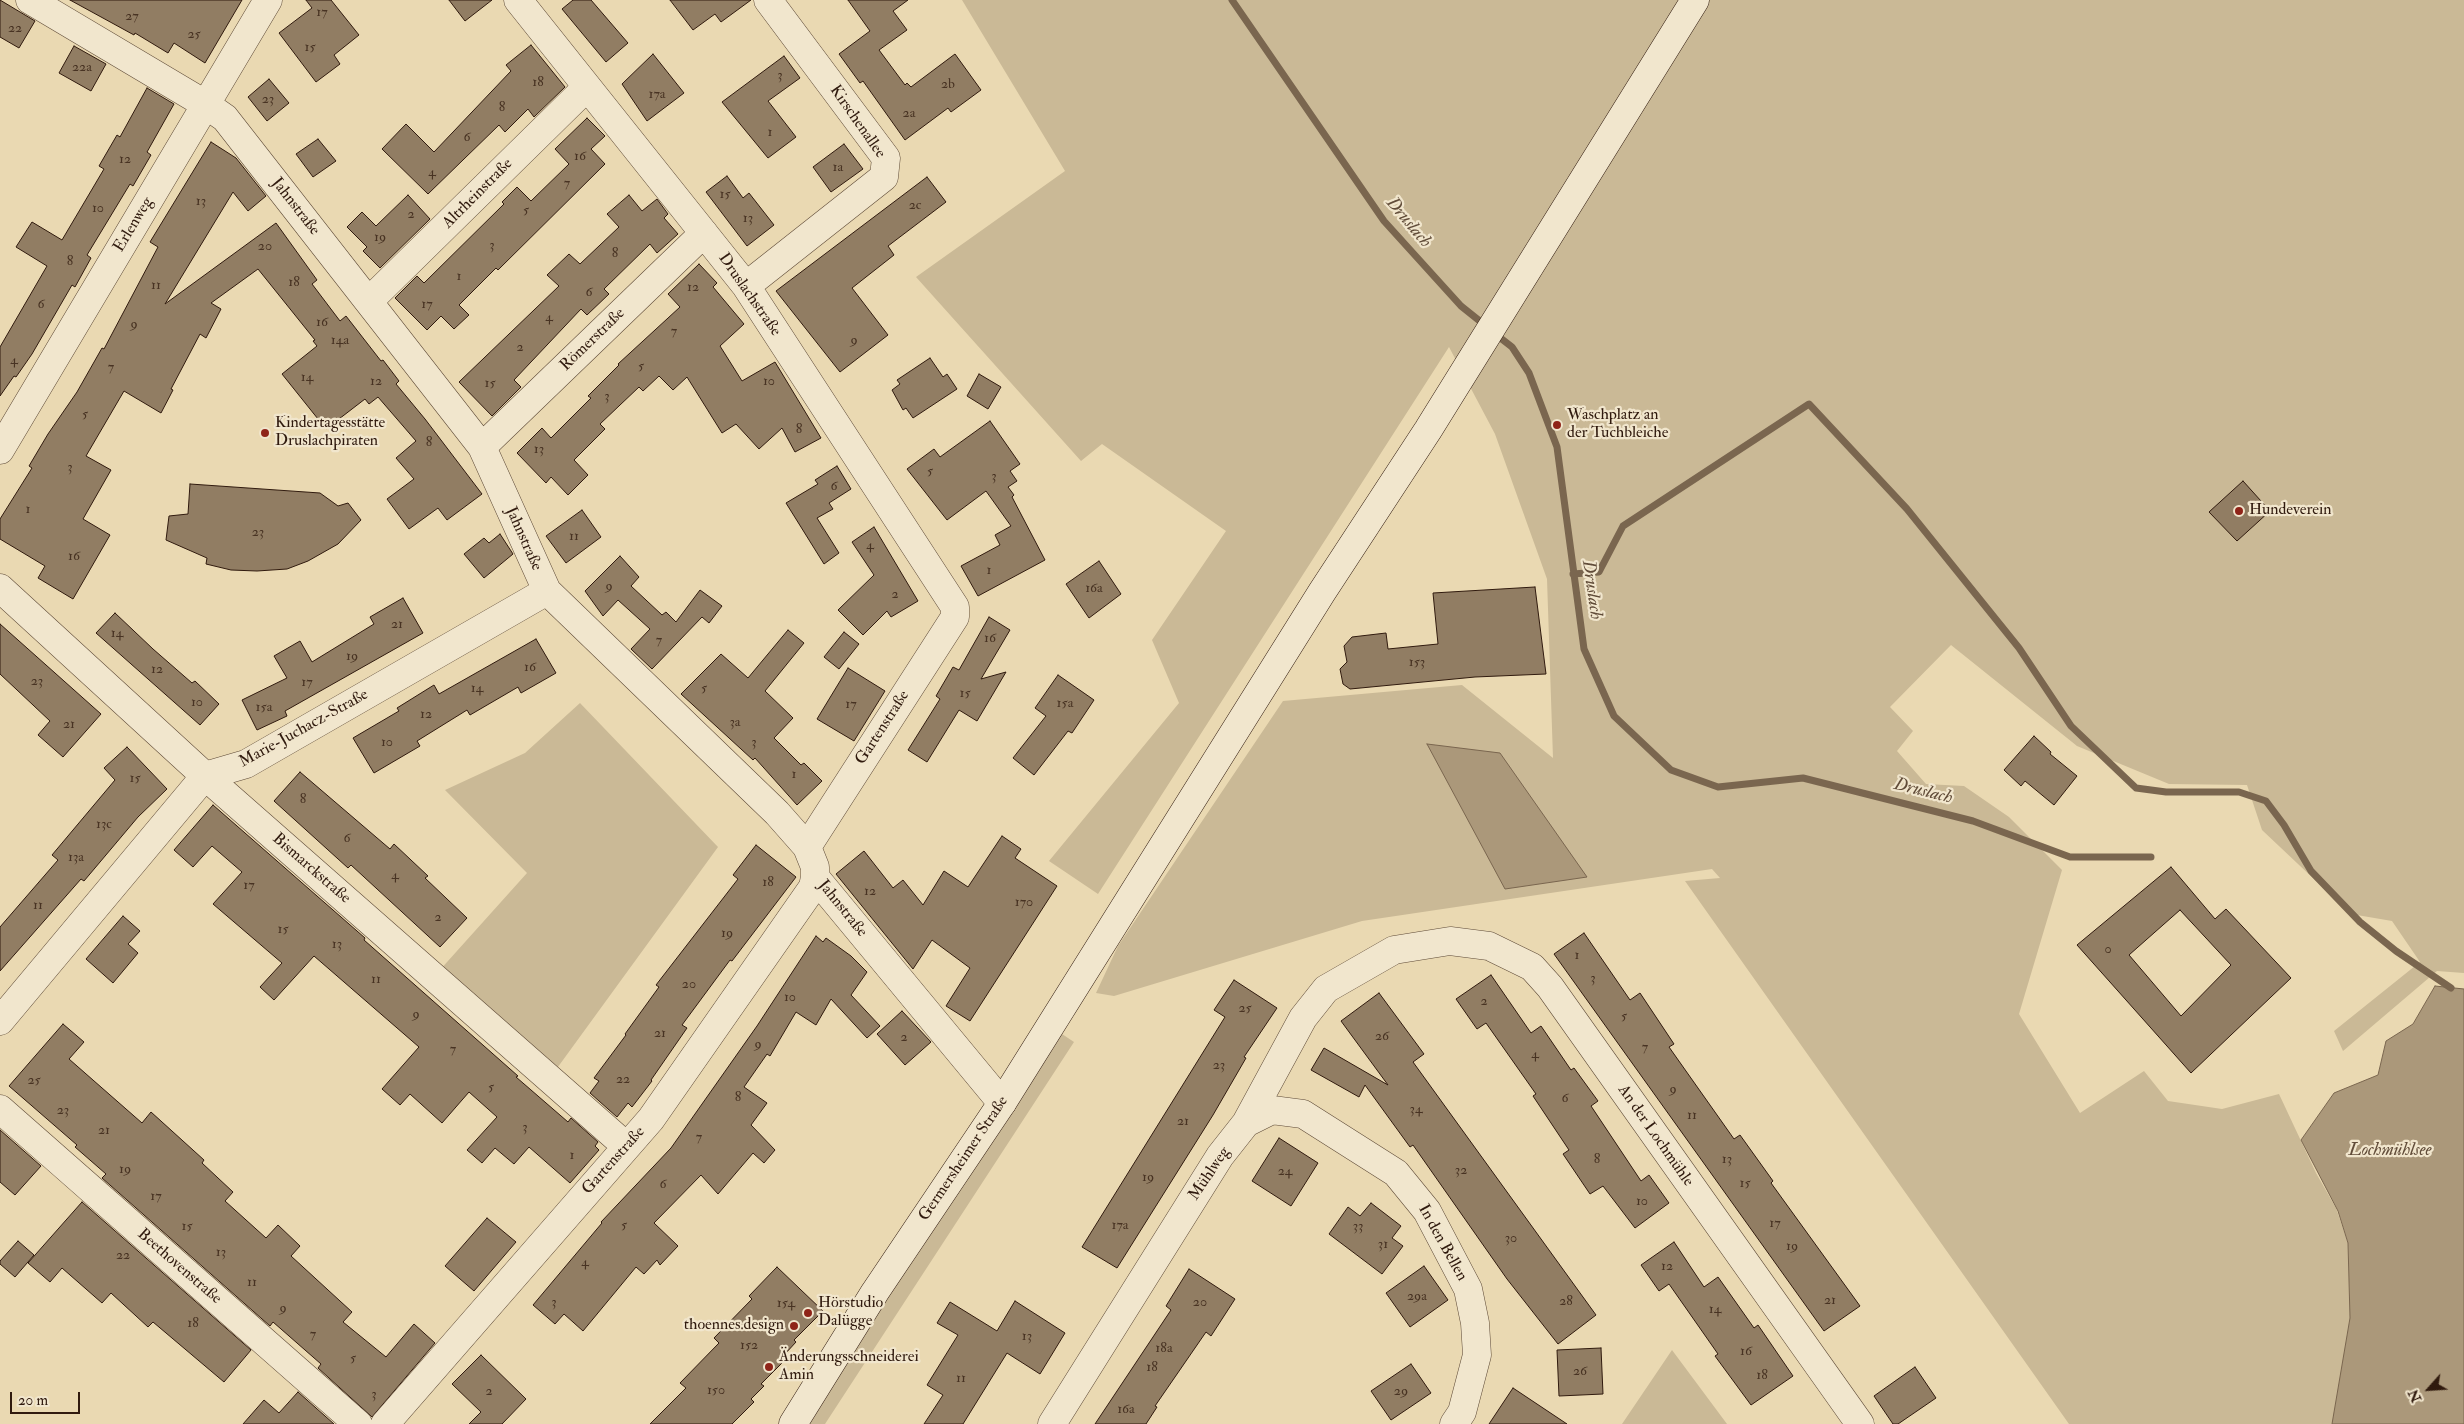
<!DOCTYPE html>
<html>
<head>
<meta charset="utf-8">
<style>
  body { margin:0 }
  #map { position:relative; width:2464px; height:1424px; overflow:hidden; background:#ead9b2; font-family:"IM FELL Double Pica",serif }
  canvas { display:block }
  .north { position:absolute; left:2404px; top:1364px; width:50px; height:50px; -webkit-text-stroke:4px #f1e6cd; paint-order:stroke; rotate:244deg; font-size:14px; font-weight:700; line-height:20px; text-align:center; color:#301a0e }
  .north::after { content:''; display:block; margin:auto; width:18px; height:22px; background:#301a0e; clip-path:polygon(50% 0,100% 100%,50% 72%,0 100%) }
  .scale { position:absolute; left:10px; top:1392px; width:70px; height:22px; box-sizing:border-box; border:2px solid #301a0e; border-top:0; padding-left:6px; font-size:15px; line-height:18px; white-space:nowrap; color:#301a0e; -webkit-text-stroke:4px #f1e6cd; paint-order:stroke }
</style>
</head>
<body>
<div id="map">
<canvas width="2464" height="1424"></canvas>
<div class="north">N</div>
<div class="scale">20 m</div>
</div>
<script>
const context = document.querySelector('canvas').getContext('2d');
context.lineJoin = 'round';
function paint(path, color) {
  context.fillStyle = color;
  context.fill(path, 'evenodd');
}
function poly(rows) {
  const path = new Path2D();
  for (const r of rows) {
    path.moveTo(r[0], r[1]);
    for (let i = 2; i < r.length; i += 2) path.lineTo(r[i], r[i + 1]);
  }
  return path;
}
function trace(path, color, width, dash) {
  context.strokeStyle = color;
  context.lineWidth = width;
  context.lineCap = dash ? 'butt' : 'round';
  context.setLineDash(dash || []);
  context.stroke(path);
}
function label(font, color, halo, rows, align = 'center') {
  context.font = font + ' "IM FELL Double Pica",serif';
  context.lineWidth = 4.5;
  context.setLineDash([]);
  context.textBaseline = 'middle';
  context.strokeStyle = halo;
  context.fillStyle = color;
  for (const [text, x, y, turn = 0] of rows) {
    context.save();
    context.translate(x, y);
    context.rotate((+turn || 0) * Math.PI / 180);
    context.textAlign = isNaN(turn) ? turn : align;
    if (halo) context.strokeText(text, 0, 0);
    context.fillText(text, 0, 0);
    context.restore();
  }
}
const green = poly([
  [962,0,2464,0,2464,973,2437,971,2343,1051,2334,1031,2420,962,2392,921,2351,914,2262,830,2247,785,2169,784,2077,746,1951,645,1890,707,1913,731,1897,751,1926,784,1964,786,2009,817,2062,870,2019,1014,2080,1113,2144,1071,2168,1101,2222,1109,2279,1094,2316,1173,2336,1208,2348,1243,2350,1318,2335,1424,2069,1424,1685,881,1720,878,1712,869,1362,921,1114,996,1096,993,1118,946,1283,701,1462,685,1553,758,1547,579,1495,434,1449,347,1098,894,1049,861,1179,703,1152,640,1226,531,1102,444,1081,461,916,277,1065,171],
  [580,703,718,847,555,1071,439,971,527,873,445,790,525,753],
  [1056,1030,1074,1042,825,1424,808,1424],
  [1672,1350,1727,1424,1622,1424]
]);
const water = poly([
  [1427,744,1500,753,1587,877,1505,889,1427,744],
  [2435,986,2464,989,2464,1424,2332,1424,2350,1318,2348,1243,2338,1211,2301,1140,2334,1093,2378,1075,2386,1041,2413,1024,2435,986]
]);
const stream = poly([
  [1232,0,1384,221,1461,306,1486,326],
  [1494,333,1512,347,1529,373,1557,447,1584,649,1614,716,1671,770,1718,787,1803,778,1973,821,2070,857,2151,857],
  [1573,574,1599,572,1623,526,1809,404,1907,509,2019,648,2071,726,2136,788,2166,792,2239,792,2266,801,2284,825,2311,871,2360,922,2396,951,2451,988]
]);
const building = poly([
  [0,0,35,21,19,48,0,37,0,0],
  [70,0,242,0,205,63,174,43,168,53,135,33,134,35,70,0],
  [306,0,331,0,359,35,334,55,340,64,316,82,279,33,312,8,306,0],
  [449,0,492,0,465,21,449,0],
  [573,0,591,0,628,43,606,62,562,9,573,0],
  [670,0,751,0,721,22,715,14,693,30,670,0],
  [848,0,908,0,893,11,907,30,879,50,905,85,907,83,911,87,955,54,981,90,951,112,948,108,905,140,863,81,860,83,839,54,870,31,848,0],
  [531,45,565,87,534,117,528,109,505,132,499,125,428,194,382,149,406,124,434,152,511,71,506,65,531,45],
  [74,46,106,64,91,91,59,73,74,46],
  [653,54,684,93,647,121,622,84,653,54],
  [784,56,800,78,768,101,796,137,768,158,722,102,784,56],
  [269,79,289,103,267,121,248,97,269,79],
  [147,88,174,104,147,152,151,155,133,186,130,184,87,255,91,258,75,287,72,285,32,354,16,377,14,376,0,396,0,347,47,266,16,247,32,222,62,240,104,169,99,166,117,135,120,137,147,88],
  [587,118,605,136,591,149,605,164,498,270,496,268,459,305,469,315,454,329,441,316,427,330,395,298,417,276,424,283,504,204,502,202,517,187,531,201,569,164,555,149,587,118],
  [318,139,336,161,313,177,296,154,318,139],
  [211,142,236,158,266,196,248,211,233,192,165,304,276,223,317,280,312,284,340,321,346,316,381,361,383,360,399,381,396,384,425,419,482,494,447,520,438,508,409,529,387,499,414,479,396,458,416,441,378,397,369,404,365,399,326,429,282,374,317,346,313,341,315,340,258,269,211,303,221,309,206,338,200,334,171,389,173,390,161,413,124,391,86,456,111,470,83,519,110,535,73,599,38,578,45,566,0,539,0,519,32,468,29,466,48,434,77,392,102,348,104,349,158,247,150,242,211,142],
  [844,144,863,169,831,192,813,167,844,144],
  [727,176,743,198,749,193,774,225,747,246,706,192,727,176],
  [927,177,946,202,888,246,894,255,852,288,888,335,840,372,776,291,927,177],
  [408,195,430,219,380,268,363,251,367,247,347,227,362,212,376,226,408,195],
  [629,195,642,211,657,199,668,214,664,218,678,234,657,253,650,244,604,289,609,294,587,315,581,309,514,380,521,387,492,416,459,382,559,286,547,275,569,254,580,264,619,227,607,214,629,195],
  [699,264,717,283,713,287,744,324,720,346,742,381,775,362,821,438,795,452,782,428,759,449,736,424,722,433,687,377,673,390,659,376,643,391,639,387,600,424,605,429,574,460,588,475,568,495,551,477,546,483,517,453,542,428,551,438,591,398,588,396,619,365,618,364,680,307,668,294,699,264],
  [930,358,943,377,947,374,957,389,913,418,906,408,903,410,892,390,900,384,897,380,930,358],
  [979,374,1001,387,988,409,967,396,979,374],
  [990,421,1020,464,1010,471,1017,481,1008,487,1014,495,1012,497,1045,560,978,596,961,566,1000,545,995,535,1011,526,986,491,947,520,907,469,934,449,940,457,990,421],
  [837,466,851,489,829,503,833,509,817,518,839,553,824,564,786,503,818,484,815,480,837,466],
  [2243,481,2270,511,2237,541,2209,512,2243,481],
  [190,484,320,493,338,506,348,503,361,520,338,544,308,561,287,569,257,571,231,570,206,564,207,558,166,540,169,516,188,514,190,484],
  [582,510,601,537,566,563,546,536,582,510],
  [874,527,918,601,891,617,887,611,863,635,838,610,874,575,852,542,874,527],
  [500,534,513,554,484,578,464,554,484,538,489,543,500,534],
  [620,556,639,577,631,586,662,615,666,612,676,622,700,590,722,606,709,623,702,617,652,669,631,649,650,629,618,600,603,616,585,591,620,556],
  [1099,561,1121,594,1089,618,1066,584,1099,561],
  [1535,587,1546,674,1475,677,1350,689,1343,684,1340,669,1347,662,1344,646,1352,637,1386,633,1388,649,1438,644,1433,593,1535,587],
  [403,598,423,633,285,711,287,716,257,730,242,700,287,678,274,656,300,641,312,662,374,624,370,617,403,598],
  [115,613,153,649,192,683,195,681,219,704,200,725,96,633,115,613],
  [989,617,1010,630,981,679,1006,672,977,721,959,710,927,762,908,750,940,699,936,696,953,667,959,670,989,617],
  [0,624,101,714,63,757,38,735,50,721,0,674,0,624],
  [788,630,804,643,765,691,793,718,774,738,801,765,804,763,822,781,797,805,755,758,753,760,681,694,721,654,748,678,788,630],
  [844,632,859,644,839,669,824,657,844,632],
  [536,639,556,673,521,693,518,687,470,715,467,710,417,741,420,746,374,773,353,738,399,711,397,708,434,685,439,694,536,639],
  [848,668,885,691,854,741,817,719,848,668],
  [1058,675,1094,700,1072,733,1068,731,1034,775,1013,758,1046,716,1035,708,1058,675],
  [2034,736,2051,752,2050,754,2077,776,2054,805,2025,781,2021,786,2004,770,2034,736],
  [127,747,167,789,138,817,84,881,81,879,0,971,0,927,58,860,52,855,115,780,104,768,127,747],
  [300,772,390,849,394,844,428,876,425,878,467,918,440,947,351,865,348,868,274,801,300,772],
  [213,805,365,938,364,940,518,1076,516,1077,568,1122,571,1118,598,1142,595,1146,599,1150,570,1183,529,1147,514,1164,495,1148,482,1163,467,1150,497,1117,469,1092,442,1123,410,1094,400,1105,382,1089,419,1047,314,956,274,1000,260,987,282,963,213,904,242,872,212,846,193,867,174,850,213,805],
  [1002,836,1021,849,1015,858,1057,886,970,1021,946,1006,970,968,932,940,913,969,836,874,864,851,893,888,903,880,923,905,944,871,968,887,1002,836],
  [756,845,796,877,732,961,730,960,682,1025,687,1028,651,1080,652,1081,632,1107,628,1103,617,1117,590,1093,599,1081,594,1078,626,1035,625,1034,659,987,656,985,738,879,733,875,756,845],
  [2171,867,2215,919,2226,909,2291,978,2191,1073,2077,945,2171,867],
  [2180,910,2231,965,2181,1016,2129,955,2180,910],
  [123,916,140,931,128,944,138,953,113,983,86,959,123,916],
  [1584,933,1630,1000,1640,993,1674,1044,1669,1047,1734,1139,1740,1135,1773,1181,1771,1183,1860,1306,1824,1331,1554,954,1584,933],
  [816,936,823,942,826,938,851,956,867,972,851,995,880,1026,867,1038,831,999,816,1025,796,1012,770,1056,767,1054,744,1087,767,1103,751,1125,775,1150,764,1163,753,1153,718,1194,701,1175,654,1223,678,1246,660,1265,657,1260,644,1274,636,1267,583,1331,564,1314,555,1324,533,1305,602,1223,601,1222,671,1148,757,1026,816,936],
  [1491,975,1531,1033,1541,1026,1571,1070,1574,1068,1598,1101,1591,1106,1641,1181,1649,1175,1669,1203,1635,1228,1603,1186,1590,1194,1563,1154,1569,1150,1533,1096,1536,1094,1486,1023,1477,1029,1456,999,1491,975],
  [1234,980,1277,1008,1244,1057,1246,1058,1213,1115,1117,1268,1082,1247,1225,1017,1214,1010,1234,980],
  [1379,993,1424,1054,1413,1062,1596,1315,1558,1344,1507,1279,1413,1145,1410,1147,1365,1085,1359,1097,1311,1070,1324,1048,1388,1085,1341,1021,1379,993],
  [902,1011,931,1042,905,1065,877,1034,902,1011],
  [63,1024,84,1042,69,1059,142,1123,151,1112,204,1160,202,1163,233,1192,225,1201,266,1238,278,1225,300,1246,291,1256,352,1312,343,1322,386,1357,414,1324,435,1343,372,1417,318,1368,321,1364,273,1322,270,1326,102,1178,106,1174,75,1147,77,1145,9,1086,63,1024],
  [0,1130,41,1166,15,1195,0,1182,0,1130],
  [1279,1138,1318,1163,1291,1206,1252,1181,1279,1138],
  [82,1202,251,1350,224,1382,153,1322,148,1327,111,1293,102,1303,62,1268,50,1282,28,1263,82,1202],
  [1371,1203,1401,1226,1392,1238,1403,1246,1382,1274,1329,1234,1348,1207,1360,1216,1371,1203],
  [487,1218,516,1242,474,1291,445,1266,487,1218],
  [18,1241,34,1255,15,1277,0,1264,0,1261,18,1241],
  [1674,1242,1704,1287,1718,1277,1754,1328,1758,1325,1793,1376,1751,1405,1715,1356,1718,1354,1669,1284,1659,1291,1641,1265,1674,1242],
  [1424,1266,1448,1300,1410,1327,1386,1293,1424,1266],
  [777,1267,823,1311,794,1340,796,1342,785,1354,788,1357,761,1384,764,1386,751,1399,754,1402,732,1424,650,1424,686,1388,680,1383,719,1343,714,1338,752,1299,749,1296,777,1267],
  [1189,1269,1235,1299,1211,1336,1206,1332,1155,1406,1157,1407,1146,1424,1095,1424,1171,1310,1166,1306,1189,1269],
  [1015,1301,1065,1333,1040,1374,1007,1353,963,1424,924,1424,943,1395,927,1385,958,1335,937,1323,950,1302,997,1331,1015,1301],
  [1601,1348,1603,1394,1559,1396,1557,1350,1601,1348],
  [481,1355,526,1399,502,1424,469,1424,481,1412,452,1384,481,1355],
  [1411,1364,1431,1393,1391,1420,1371,1391,1411,1364],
  [1915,1367,1936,1398,1898,1424,1893,1424,1874,1396,1915,1367],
  [1513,1388,1567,1424,1489,1424,1513,1388],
  [298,1392,334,1424,243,1424,264,1400,279,1413,298,1392]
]);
const street = poly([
  [30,0,205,104,225,118,482,447,547,591,777,813,807,847,815,867,815,877,1002,1103],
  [518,0,746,286,955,607,955,617,807,847],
  [746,286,884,177,886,158,768,0],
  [369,301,586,88],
  [482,447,704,233],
  [0,450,268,0],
  [0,588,205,776,626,1146],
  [0,1021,205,776,246,764,547,591],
  [0,1109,358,1424],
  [1246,1123,1272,1110,1303,1114,1396,1173,1427,1211,1468,1289,1475,1323,1477,1355,1462,1412,1454,1424],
  [385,1424,651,1119,813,887,815,877],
  [1052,1424,1220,1156,1246,1123,1303,1018,1326,989,1394,950,1450,941,1489,946,1532,967,1550,987,1860,1424]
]);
const secondary = poly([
  [793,1424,875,1292,1002,1103,1322,592,1428,430,1695,0]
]);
const markers = [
  [1557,425,5,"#8f2418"],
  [265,433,5,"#8f2418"],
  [2239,511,5,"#8f2418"],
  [808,1313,5,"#8f2418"],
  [794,1326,5,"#8f2418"],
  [769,1367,5,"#8f2418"]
];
const numberNames = [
  ["17",322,13],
  ["27",132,17],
  ["22",15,29],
  ["25",194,35],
  ["15",310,48],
  ["22a",82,68],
  ["3",780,76],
  ["18",538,83],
  ["2b",948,85],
  ["17a",657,95],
  ["23",268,100],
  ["8",502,108],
  ["2a",909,114],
  ["1",770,133],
  ["6",467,138],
  ["16",580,157],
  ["12",125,160],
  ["1a",838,168],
  ["4",432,173],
  ["7",567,184],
  ["15",725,195],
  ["13",201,202],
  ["2c",915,206],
  ["10",98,209],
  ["5",526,211],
  ["2",411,215],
  ["13",748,219],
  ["19",380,238],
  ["3",492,246],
  ["20",265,247],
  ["8",615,254],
  ["8",70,262],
  ["1",459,277],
  ["18",294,283],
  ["11",156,286],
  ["12",693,288],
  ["6",589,293],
  ["6",41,305],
  ["17",427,305],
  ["4",549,318],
  ["16",322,323],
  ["9",134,325],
  ["7",674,332],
  ["14a",340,341],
  ["9",854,341],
  ["2",520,348],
  ["4",14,361],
  ["5",641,367],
  ["7",111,368],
  ["14",307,378],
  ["12",376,382],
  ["10",769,382],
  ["15",490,384],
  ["3",607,397],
  ["5",85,415],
  ["8",799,430],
  ["8",429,443],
  ["13",539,450],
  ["3",70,468],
  ["5",930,472],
  ["3",994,477],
  ["6",834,487],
  ["1",28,510],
  ["23",258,533],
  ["11",574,537],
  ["4",870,546],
  ["16",74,557],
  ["1",989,571],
  ["9",609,587],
  ["16a",1094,589],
  ["2",895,595],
  ["21",397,625],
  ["14",117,634],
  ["16",990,639],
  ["7",659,641],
  ["19",352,657],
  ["153",1417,663],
  ["16",530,668],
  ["12",157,670],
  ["23",37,682],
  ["17",307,683],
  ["14",477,689],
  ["5",704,689],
  ["15",965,694],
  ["10",197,703],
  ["15a",1065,704],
  ["17",851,705],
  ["15a",264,708],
  ["12",426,715],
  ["3a",735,723],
  ["21",69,725],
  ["10",387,743],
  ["3",754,743],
  ["1",794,775],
  ["15",135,779],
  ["8",303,800],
  ["13c",104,825],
  ["6",347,839],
  ["13a",76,858],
  ["4",395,876],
  ["18",768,883],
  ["17",249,886],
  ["12",870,892],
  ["170",1024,903],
  ["11",38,906],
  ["2",438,918],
  ["15",283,930],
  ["19",727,934],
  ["13",337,945],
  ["0",2108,950],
  ["1",1577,956],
  ["3",1593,979],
  ["11",376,980],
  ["20",689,985],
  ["10",790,998],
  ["2",1484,1002],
  ["25",1245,1009],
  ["9",416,1015],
  ["5",1624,1017],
  ["21",660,1034],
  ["26",1382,1037],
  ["2",904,1038],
  ["9",758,1045],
  ["7",1645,1048],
  ["7",453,1050],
  ["4",1535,1055],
  ["23",1219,1066],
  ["22",623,1080],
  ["25",34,1081],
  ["5",491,1088],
  ["9",1673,1090],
  ["8",738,1098],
  ["6",1565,1099],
  ["34",1416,1110],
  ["23",63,1111],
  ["11",1692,1116],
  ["21",1183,1122],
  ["3",525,1128],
  ["21",104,1131],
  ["7",699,1138],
  ["1",572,1156],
  ["8",1597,1160],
  ["13",1727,1160],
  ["19",125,1170],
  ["32",1461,1171],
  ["24",1285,1172],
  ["19",1148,1178],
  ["15",1745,1184],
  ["6",663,1185],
  ["17",156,1197],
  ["10",1642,1202],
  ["17",1775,1224],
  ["5",624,1226],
  ["17a",1120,1226],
  ["15",187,1227],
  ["33",1358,1227],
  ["30",1511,1239],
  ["31",1383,1245],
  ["19",1792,1247],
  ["13",221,1253],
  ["22",123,1256],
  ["4",585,1263],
  ["12",1667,1267],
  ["11",252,1283],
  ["29a",1417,1297],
  ["21",1830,1301],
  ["28",1566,1302],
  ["3",554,1303],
  ["20",1200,1303],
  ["154",786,1304],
  ["9",283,1309],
  ["14",1715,1310],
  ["18",193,1324],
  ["7",313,1335],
  ["13",1027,1337],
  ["152",749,1346],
  ["18a",1164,1349],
  ["16",1746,1352],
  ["5",353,1359],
  ["18",1152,1368],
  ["26",1580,1372],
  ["18",1762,1376],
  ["11",961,1379],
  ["150",716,1391],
  ["2",489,1392],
  ["29",1401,1392],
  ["3",374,1395],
  ["16a",1126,1410]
];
const streetNames = [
  ["Kirschenallee",857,122,55],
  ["Altrheinstraße",478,194,-45],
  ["Jahnstraße",295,207,52],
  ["Erlenweg",134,225,-59],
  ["Druslachstraße",749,295,55],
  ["Römerstraße",593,340,-44],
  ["Jahnstraße",523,539,66],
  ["Gartenstraße",883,728,-57],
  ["Marie-Juchacz-Straße",304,729,-29],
  ["Bismarckstraße",311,869,41],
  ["Jahnstraße",842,909,51],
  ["An der Lochmühle",1655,1136,55],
  ["Germersheimer Straße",964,1159,-56],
  ["Gartenstraße",614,1161,-48],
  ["Mühlweg",1210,1174,-56],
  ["In den Bellen",1442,1243,61],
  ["Beethovenstraße",179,1267,41]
];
const poiNames = [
  ["Waschplatz an",1567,416],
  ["der Tuchbleiche",1567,434],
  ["Kindertagesstätte",275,424],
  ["Druslachpiraten",275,442],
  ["Hundeverein",2249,511],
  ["Hörstudio",818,1304],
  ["Dalügge",818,1322],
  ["thoennes.design",784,1326,"right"],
  ["Änderungsschneiderei",779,1358],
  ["Amin",779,1376]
];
const waterNames = [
  ["Druslach",1408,223,50],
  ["Druslach",1591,590,82],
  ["Druslach",1923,792,14],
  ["Lochmühlsee",2390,1151]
];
paint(green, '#cab996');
paint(water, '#ab987a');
trace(water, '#7a664f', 1);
trace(stream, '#7a664f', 7);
paint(building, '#917d63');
trace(building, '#301a0e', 1);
trace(street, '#5e4a37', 29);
trace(secondary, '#301a0e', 29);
trace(street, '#f1e6cd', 28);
trace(secondary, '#f1e6cd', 28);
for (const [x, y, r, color] of markers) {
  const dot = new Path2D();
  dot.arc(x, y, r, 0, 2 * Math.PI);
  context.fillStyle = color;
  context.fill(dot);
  trace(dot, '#f1e6cd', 2);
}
label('14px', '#483323', null, numberNames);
label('16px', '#301a0e', '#f1e6cd', streetNames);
label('16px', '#301a0e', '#f1e6cd', poiNames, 'left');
label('italic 18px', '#614c39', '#f1e6cd', waterNames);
</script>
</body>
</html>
